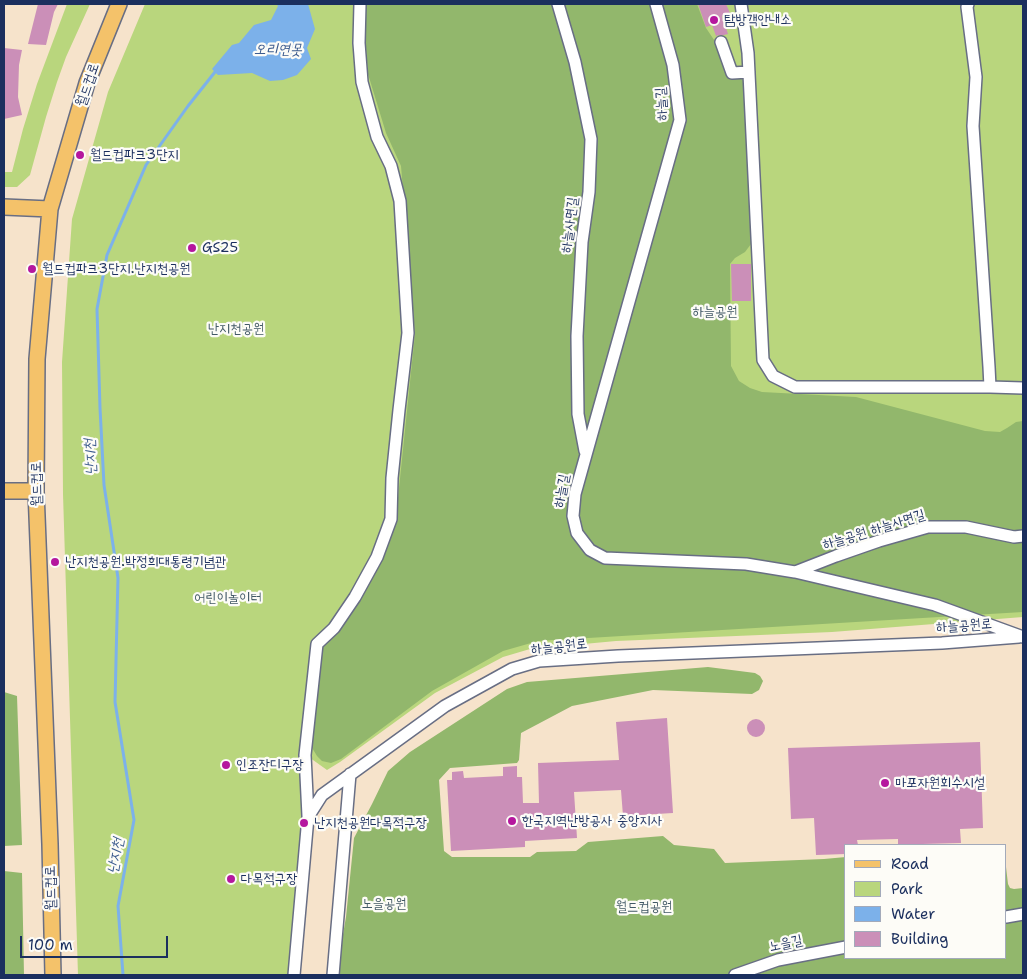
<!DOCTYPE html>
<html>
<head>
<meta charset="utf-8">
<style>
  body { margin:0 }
  #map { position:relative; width:1027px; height:979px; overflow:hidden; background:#f6e3cb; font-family:"Shantell Sans",sans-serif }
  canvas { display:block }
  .frame { position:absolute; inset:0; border:5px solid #1b2f5e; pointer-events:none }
  .legend { position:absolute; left:844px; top:844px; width:162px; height:115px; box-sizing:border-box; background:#fdfcf7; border:1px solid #a3aaba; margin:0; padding:6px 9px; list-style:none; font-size:15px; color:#1b2f5e }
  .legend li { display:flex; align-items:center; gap:10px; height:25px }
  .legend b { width:25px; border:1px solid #a3aaba }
  .scale { position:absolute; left:20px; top:936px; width:148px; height:22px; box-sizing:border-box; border:2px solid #1b2f5e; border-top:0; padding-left:6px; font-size:15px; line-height:18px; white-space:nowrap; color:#1b2f5e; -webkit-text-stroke:4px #fdfcf7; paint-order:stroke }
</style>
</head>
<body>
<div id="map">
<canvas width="1027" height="979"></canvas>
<div class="frame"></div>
<ul class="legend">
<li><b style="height:6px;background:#f4c26a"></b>Road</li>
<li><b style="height:14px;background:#b9d67d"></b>Park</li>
<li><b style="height:14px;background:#7cb1ea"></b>Water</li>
<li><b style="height:14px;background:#cb8fb8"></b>Building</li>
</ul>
<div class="scale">100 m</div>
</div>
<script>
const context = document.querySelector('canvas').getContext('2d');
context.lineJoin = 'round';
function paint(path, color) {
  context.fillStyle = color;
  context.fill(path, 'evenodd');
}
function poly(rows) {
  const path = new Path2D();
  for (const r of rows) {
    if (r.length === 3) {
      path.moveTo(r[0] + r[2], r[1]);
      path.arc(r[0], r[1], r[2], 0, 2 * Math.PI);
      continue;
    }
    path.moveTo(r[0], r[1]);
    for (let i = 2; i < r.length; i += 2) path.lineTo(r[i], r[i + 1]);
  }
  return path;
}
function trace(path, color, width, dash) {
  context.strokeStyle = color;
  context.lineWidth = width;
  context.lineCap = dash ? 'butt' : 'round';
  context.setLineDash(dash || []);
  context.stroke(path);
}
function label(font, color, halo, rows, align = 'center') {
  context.font = font + ' "Shantell Sans","Poor Story",sans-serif';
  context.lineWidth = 4.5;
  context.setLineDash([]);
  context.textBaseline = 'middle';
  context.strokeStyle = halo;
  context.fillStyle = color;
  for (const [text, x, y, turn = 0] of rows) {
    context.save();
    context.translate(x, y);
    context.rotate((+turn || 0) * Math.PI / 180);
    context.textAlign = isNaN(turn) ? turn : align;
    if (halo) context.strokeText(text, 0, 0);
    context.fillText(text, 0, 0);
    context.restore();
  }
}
const green = poly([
  [67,4,90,4,66,57,57,82,46,117,30,175,17,187,4,187,4,172,12,172,23,129,37,84],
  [145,4,1023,4,1023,617,832,632,616,641,530,649,503,657,435,693,340,762,327,770,306,755,294,975,78,975,63,494,62,362,72,219,108,92]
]);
const forest = poly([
  [363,4,697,4,706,28,739,77,744,81,753,233,751,244,745,252,735,258,730,264,731,366,739,381,750,388,762,392,856,397,985,431,1000,432,1007,428,1016,422,1023,421,1023,612,538,641,503,651,432,691,341,759,331,763,322,761,317,756,311,746,319,647,336,630,396,517,415,334,401,166,386,133,368,74],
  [708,667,755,673,760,676,763,681,759,690,752,694,653,690,572,706,521,733,519,760,517,763,450,768,439,780,444,851,452,857,530,857,537,852,576,851,588,842,663,836,674,845,714,849,725,863,824,859,846,857,846,958,1006,958,1006,867,1008,884,1010,888,1014,889,1023,888,1023,975,336,975,346,917,354,838,372,804,388,771,410,752,507,689,527,682],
  [4,692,17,696,22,845,4,846],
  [4,871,22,873,24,975,4,975]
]);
const water = poly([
  [276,4,308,4,315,29,307,48,311,59,297,75,283,80,270,81,252,73,218,75,212,69,232,45,239,43,254,25,271,20,278,6]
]);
const stream = poly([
  [123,975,118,906,134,820,115,702,118,578,104,485,100,408,97,309,107,255,146,165,188,106,215,72,218,71]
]);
const building = poly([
  [38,4,58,4,54,12,46,45,28,44],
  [698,4,726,4,730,13,722,16,728,34,724,35,719,35,716,36,712,25,706,27],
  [4,48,22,50,19,65,18,97,22,115,4,119],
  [731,264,751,264,751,301,732,301],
  [667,718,673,813,623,816,621,790,574,792,577,838,525,841,525,847,451,851,447,780,452,780,452,772,463,771,464,778,503,776,503,767,517,766,517,777,522,777,523,803,539,803,538,763,619,760,616,722],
  [756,728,9],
  [980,742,983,828,960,829,961,843,922,844,922,845,898,845,898,839,857,840,858,845,846,845,846,854,816,855,814,818,791,819,788,748]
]);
const minor = poly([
  [558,4,575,62,591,139,589,192,582,242,577,336,578,414,585,451],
  [656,4,673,65,680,120,575,494,573,516,577,533,590,550,605,558,746,564,795,572,935,605,1023,637],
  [741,4,748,53,763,360,773,376,795,387,990,387,1023,388],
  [968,4,967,7,976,77,973,126,989,367,990,387],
  [721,42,732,73,749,72],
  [795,572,836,556,879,541,928,527,966,527,1014,537,1023,536],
  [308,816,305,755,317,644,334,628,355,597,377,557,391,519,392,478,399,410,408,333,400,201,391,166,377,137,362,82,359,43,360,4],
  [1006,917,1023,914],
  [294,975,308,817,322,795,445,706,512,669,539,661,618,656,942,643,1019,637],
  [333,975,350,774],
  [735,975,778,960,846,947]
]);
const major = poly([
  [4,207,50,209],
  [4,491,36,491],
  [53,975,50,844,36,491,37,359,50,209,87,83,119,4]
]);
const markers = [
  [714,20,5,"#b5179e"],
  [80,155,5,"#b5179e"],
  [192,248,5,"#b5179e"],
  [32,269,5,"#b5179e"],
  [55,562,5,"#b5179e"],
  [226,765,5,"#b5179e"],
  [885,783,5,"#b5179e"],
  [512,821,5,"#b5179e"],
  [304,823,5,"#b5179e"],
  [231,879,5,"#b5179e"]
];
const poiNames = [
  ["탐방객안내소",724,20],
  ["월드컵파크3단지",90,155],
  ["GS25",202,248],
  ["월드컵파크3단지.난지천공원",42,269],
  ["난지천공원.박정희대통령기념관",65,562],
  ["인조잔디구장",236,765],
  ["마포자원회수시설",895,783],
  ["한국지역난방공사 중앙지사",522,821],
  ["난지천공원다목적구장",314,823],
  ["다목적구장",241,879]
];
const streetNames = [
  ["월드컵로",88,85,-71],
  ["하늘길",662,104,-94],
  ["하늘사면길",570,225,-83],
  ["월드컵로",37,484,-91],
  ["하늘길",562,491,-80],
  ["하늘공원 하늘사면길",874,530,-17],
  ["하늘공원로",964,626,-4],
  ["하늘공원로",559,647,-6],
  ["월드컵로",51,888,-91],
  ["노을길",786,944,-13]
];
const parkNames = [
  ["하늘공원",715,312],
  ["난지천공원",236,329],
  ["어린이놀이터",228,598],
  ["노을공원",384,904],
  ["월드컵공원",644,907]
];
const waterNames = [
  ["오리연못",278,50],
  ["난지천",91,457,-93],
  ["난지천",116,856,-80]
];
paint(green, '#b9d67d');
paint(forest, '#92b76c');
paint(water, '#7cb1ea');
trace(stream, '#7cb1ea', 3);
paint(building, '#cb8fb8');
trace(minor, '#686e84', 14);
trace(major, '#686e84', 18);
trace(minor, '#fff', 11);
trace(major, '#f4c26a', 15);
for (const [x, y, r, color] of markers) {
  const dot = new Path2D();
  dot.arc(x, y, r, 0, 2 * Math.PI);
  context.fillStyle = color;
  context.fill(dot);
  trace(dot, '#fdfcf7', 2);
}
label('14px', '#1b2f5e', '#fdfcf7', poiNames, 'left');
label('14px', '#1b2f5e', '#fdfcf7', streetNames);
label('14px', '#425966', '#fdfcf7', parkNames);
label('italic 15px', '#3d5c8f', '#fdfcf7', waterNames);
</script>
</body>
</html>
